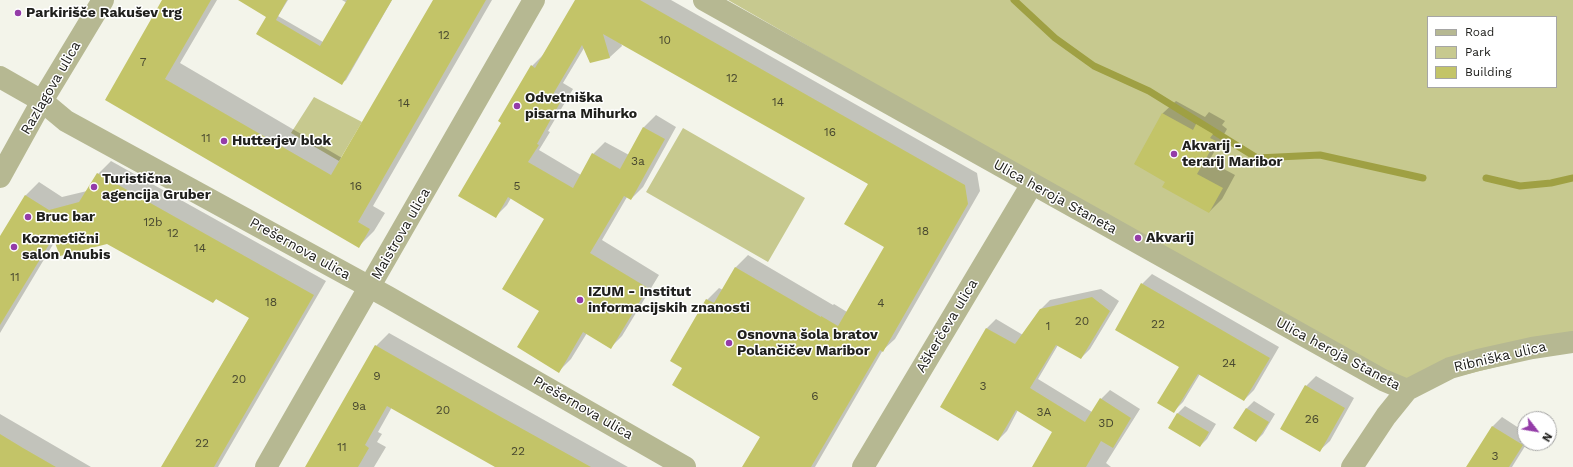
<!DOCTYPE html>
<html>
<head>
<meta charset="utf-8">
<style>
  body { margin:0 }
  #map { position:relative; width:1573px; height:467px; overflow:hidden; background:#f3f4ea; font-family:"Work Sans",sans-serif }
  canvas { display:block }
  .legend { position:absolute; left:1427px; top:16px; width:130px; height:72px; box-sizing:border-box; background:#fff; border:1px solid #a6a6a5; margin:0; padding:5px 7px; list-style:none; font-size:12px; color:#20201d }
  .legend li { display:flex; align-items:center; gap:8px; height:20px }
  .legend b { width:20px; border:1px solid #a6a6a5 }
  .north { position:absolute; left:1517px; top:411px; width:40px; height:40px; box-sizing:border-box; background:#fff; border:1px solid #a6a6a5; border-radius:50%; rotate:121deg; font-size:11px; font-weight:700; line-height:16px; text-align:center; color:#20201d }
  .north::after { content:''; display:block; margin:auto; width:14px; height:18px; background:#943ca8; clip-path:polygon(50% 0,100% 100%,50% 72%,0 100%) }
</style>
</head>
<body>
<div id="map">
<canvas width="1573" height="467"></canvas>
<ul class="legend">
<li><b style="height:5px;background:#b6b892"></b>Road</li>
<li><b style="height:11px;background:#c7c98f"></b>Park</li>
<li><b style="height:11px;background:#c3c468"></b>Building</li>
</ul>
<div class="north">N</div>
</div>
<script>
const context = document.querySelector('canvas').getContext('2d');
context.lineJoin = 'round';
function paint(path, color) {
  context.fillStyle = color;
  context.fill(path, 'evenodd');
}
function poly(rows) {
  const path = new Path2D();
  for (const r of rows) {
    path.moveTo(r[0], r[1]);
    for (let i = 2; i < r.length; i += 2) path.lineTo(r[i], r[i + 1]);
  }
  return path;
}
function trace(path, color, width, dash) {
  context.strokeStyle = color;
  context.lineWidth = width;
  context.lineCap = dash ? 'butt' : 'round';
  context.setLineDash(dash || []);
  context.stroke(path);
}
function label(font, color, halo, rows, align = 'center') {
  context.font = font + ' "Work Sans",sans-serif';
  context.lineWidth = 3;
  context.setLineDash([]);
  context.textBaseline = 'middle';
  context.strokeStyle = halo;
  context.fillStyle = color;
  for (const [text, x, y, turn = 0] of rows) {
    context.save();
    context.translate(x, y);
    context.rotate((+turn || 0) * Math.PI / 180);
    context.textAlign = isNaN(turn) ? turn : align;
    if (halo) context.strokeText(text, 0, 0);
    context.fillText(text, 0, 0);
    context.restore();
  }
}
const green = poly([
  [728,0,1573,0,1573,348,1411,388,1045,182],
  [1428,17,1556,17,1556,87,1428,87],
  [314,97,362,122,339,161,291,133],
  [683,128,805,198,768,262,646,192]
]);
const shadow = poly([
  [164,0,217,0,180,63,342,158,434,0,492,0,373,206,385,213,374,231,359,246,106,99],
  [259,0,288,0,278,16,323,42,347,3,342,0,392,0,346,80,342,83,268,16],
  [576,0,671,0,977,173,980,191,895,339,883,350,815,467,756,467,761,436,683,368,707,300,719,288,723,290,736,267,748,255,833,305,834,304,847,312,885,247,869,184,621,43,622,46,610,57,590,62,584,48,563,83,573,89,548,131,550,132,539,150,581,175,593,154,605,142,629,155,644,127,656,115,676,127,643,187,631,199,627,197,602,240,659,275,622,336,610,348,587,333,571,359,559,371,540,311,545,218,511,198,507,205,496,216,503,122,532,66,544,54],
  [1176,101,1205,117,1209,112,1225,121,1222,125,1227,129,1209,161,1235,175,1222,199,1209,212,1166,181,1135,164,1163,113],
  [111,161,326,281,218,467,162,467,250,317,217,298,213,302,108,243,55,241,0,333,0,238,26,195,39,182,62,197,87,191,98,174],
  [1152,274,1279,347,1254,390,1244,400,1200,374,1183,402,1174,411,1180,366,1142,284],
  [1101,289,1119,301,1090,349,1081,358,1058,345,1038,379,1092,412,1101,399,1110,390,1140,409,1106,463,1111,467,1033,467,1054,432,1018,410,1007,431,998,440,941,407,987,328,996,319,1023,335,1041,309,1050,300],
  [389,333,628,467,498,467,392,407,378,432,382,434,377,442,386,447,374,467,306,467,376,346],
  [1316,376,1354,398,1330,441,1319,451,1306,386],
  [1254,401,1275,414,1263,434,1256,441,1235,428,1247,408],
  [1185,406,1216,424,1207,439,1200,446,1169,428,1178,413],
  [0,414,91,467,0,467],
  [1502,417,1525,432,1525,443,1527,443,1512,467,1468,467,1493,426]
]);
const stream = poly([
  [1014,0,1055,38,1094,66,1149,91,1257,158,1320,155,1423,178],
  [1486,178,1520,186,1551,183,1573,178]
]);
const building = poly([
  [162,0,211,0,165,79,331,175,433,0,486,0,358,222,370,229,359,248,105,100],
  [238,0,287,0,276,20,320,46,347,0,392,0,342,85,256,34,266,17],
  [575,0,640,0,965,185,968,204,883,352,880,350,811,467,742,467,760,437,672,385,682,368,670,361,706,299,714,303,735,267,821,317,821,316,838,326,884,247,844,224,868,184,603,34,610,58,590,63,582,45,552,96,561,101,537,144,539,145,528,162,573,188,592,153,620,169,643,127,665,139,631,200,624,196,590,253,648,288,611,349,583,332,559,373,517,347,539,311,502,289,544,219,508,197,496,218,458,196,501,123,498,121,531,65,535,68],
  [1162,113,1193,130,1196,124,1213,134,1210,138,1216,141,1197,174,1223,188,1209,213,1162,187,1165,182,1134,164],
  [97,173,314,295,214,467,161,467,249,318,216,299,213,303,107,244,60,256,53,238,0,325,0,236,25,195,49,210,79,202],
  [1141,283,1270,358,1244,401,1198,374,1174,413,1157,403,1179,367,1115,330],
  [1092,297,1110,311,1081,359,1056,345,1030,388,1085,422,1100,398,1131,418,1113,448,1101,441,1086,467,1032,467,1052,432,1016,410,998,441,940,407,986,328,1015,344,1040,309],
  [375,345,501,417,591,467,495,467,387,406,365,445,369,448,358,467,305,467],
  [1305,385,1345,408,1320,452,1280,429],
  [1246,408,1269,422,1256,442,1233,428],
  [1177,413,1209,432,1200,447,1168,428],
  [1492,426,1523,445,1509,467,1466,467],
  [0,434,23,448,56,467,0,467]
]);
const minor = poly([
  [704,0,1383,380,1407,390],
  [0,77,42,101,66,121,388,297,685,467],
  [0,177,42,101,103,0],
  [266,467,534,0],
  [863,467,1032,184],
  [1352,467,1386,416,1407,390,1450,368,1478,360,1532,348,1573,342]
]);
const markers = [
  [18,13,4,"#943ca8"],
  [517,106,4,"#943ca8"],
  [224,141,4,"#943ca8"],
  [1174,154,4,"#943ca8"],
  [94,187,4,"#943ca8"],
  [28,217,4,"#943ca8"],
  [1138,238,4,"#943ca8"],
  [14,247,4,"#943ca8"],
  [580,300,4,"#943ca8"],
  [729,343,4,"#943ca8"]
];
const numberNames = [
  ["12",444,35],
  ["10",665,40],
  ["7",143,62],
  ["12",732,78],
  ["14",778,102],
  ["14",404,103],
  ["16",830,132],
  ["11",206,138],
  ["3a",638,161],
  ["16",356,186],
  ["5",517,186],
  ["12b",153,222],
  ["18",923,231],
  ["12",173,233],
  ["14",200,248],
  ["11",15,277],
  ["18",271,302],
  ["4",881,303],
  ["20",1082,321],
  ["22",1158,324],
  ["1",1048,326],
  ["24",1229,363],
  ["9",377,376],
  ["20",239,379],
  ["3",983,386],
  ["6",815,396],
  ["9a",359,406],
  ["20",443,410],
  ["3A",1044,412],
  ["26",1312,419],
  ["3D",1106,423],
  ["22",202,443],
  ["11",342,447],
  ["22",518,451],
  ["3",1495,456]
];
const poiNames = [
  ["Parkirišče Rakušev trg",26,13],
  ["Odvetniška",525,98],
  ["pisarna Mihurko",525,114],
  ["Hutterjev blok",232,141],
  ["Akvarij -",1182,146],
  ["terarij Maribor",1182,162],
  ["Turistična",102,179],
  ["agencija Gruber",102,195],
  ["Bruc bar",36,217],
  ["Akvarij",1146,238],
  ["Kozmetični",22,239],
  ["salon Anubis",22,255],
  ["IZUM - Institut",588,292],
  ["informacijskih znanosti",588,308],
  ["Osnovna šola bratov",737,335],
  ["Polančičev Maribor",737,351]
];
const streetNames = [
  ["Razlagova ulica",51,88,-60],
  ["Ulica heroja Staneta",1055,197,29],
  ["Maistrova ulica",401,234,-60],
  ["Prešernova ulica",300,249,29],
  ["Aškerčeva ulica",947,326,-59],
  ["Ulica heroja Staneta",1338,354,28],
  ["Ribniška ulica",1500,357,-13],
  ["Prešernova ulica",583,408,30]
];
paint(green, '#c7c98f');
paint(shadow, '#0003');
trace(stream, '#9fa043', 7);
paint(building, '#c3c468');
trace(minor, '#b6b892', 22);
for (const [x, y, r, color] of markers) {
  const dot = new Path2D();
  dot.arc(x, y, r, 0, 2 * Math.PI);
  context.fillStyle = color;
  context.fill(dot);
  trace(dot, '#fff', 1.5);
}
label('12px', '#494930', null, numberNames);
label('bold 14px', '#20201d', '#fff', poiNames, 'left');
label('14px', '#20201d', '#fff', streetNames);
</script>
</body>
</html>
